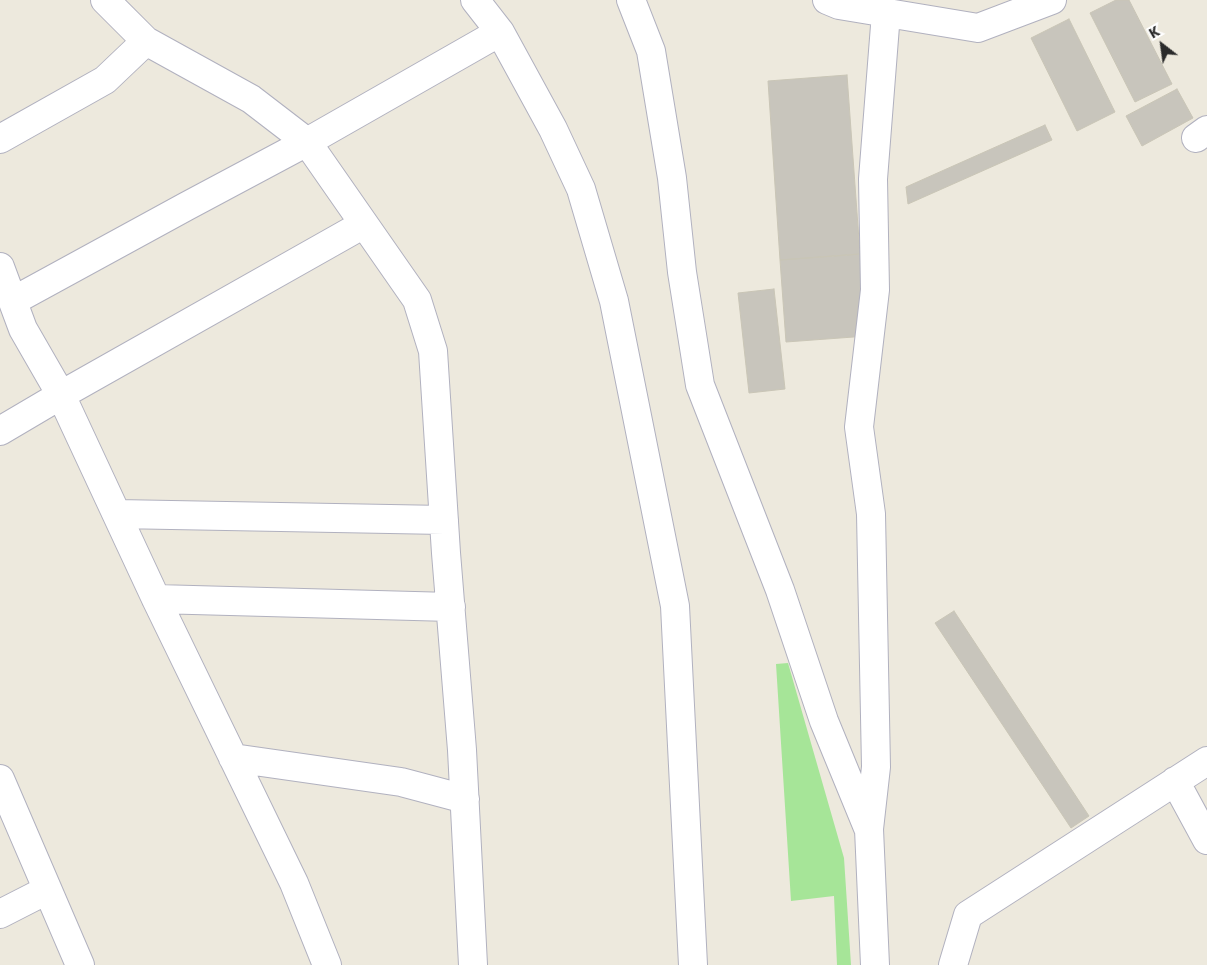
<!DOCTYPE html>
<html>
<head>
<meta charset="utf-8">
<style>
  body { margin:0 }
  #map { position:relative; width:1207px; height:965px; overflow:hidden; background:#ede9dd; font-family:Poppins,sans-serif }
  canvas { display:block }
  .north { position:absolute; left:1137px; top:20px; width:50px; height:50px; -webkit-text-stroke:4px #fff; paint-order:stroke; rotate:330deg; font-size:14px; font-weight:700; line-height:20px; text-align:center; color:#2b2b2b }
  .north::after { content:''; display:block; margin:auto; width:18px; height:22px; background:#2b2b2b; clip-path:polygon(50% 0,100% 100%,50% 72%,0 100%) }
</style>
</head>
<body>
<div id="map">
<canvas width="1207" height="965"></canvas>
<div class="north">K</div>
</div>
<script>
const context = document.querySelector('canvas').getContext('2d');
context.lineJoin = 'round';
function paint(path, color) {
  context.fillStyle = color;
  context.fill(path, 'evenodd');
}
function poly(rows) {
  const path = new Path2D();
  for (const r of rows) {
    path.moveTo(r[0], r[1]);
    for (let i = 2; i < r.length; i += 2) path.lineTo(r[i], r[i + 1]);
  }
  return path;
}
function trace(path, color, width, dash) {
  context.strokeStyle = color;
  context.lineWidth = width;
  context.lineCap = dash ? 'butt' : 'round';
  context.setLineDash(dash || []);
  context.stroke(path);
}
const green = poly([
  [788,663,844,858,851,965,837,965,834,896,791,901,776,664]
]);
const building = poly([
  [1116,0,1129,0,1172,84,1135,102,1090,13,1116,0],
  [1069,19,1115,112,1077,131,1031,38,1069,19],
  [847,75,860,254,780,260,768,81,847,75],
  [1177,89,1193,118,1142,146,1126,116,1177,89],
  [1045,125,1052,140,908,204,906,187,1045,125],
  [861,254,867,336,786,342,780,260,861,254],
  [774,289,785,389,749,393,738,293,774,289],
  [954,611,1089,816,1071,828,935,623,954,611]
]);
const minor = poly([
  [105,0,146,41,251,99,307,142,417,300,433,351,446,553,462,750,473,965],
  [475,0,500,32,553,129,581,189,614,301,675,606,693,965],
  [631,0,651,51,672,178,682,272,700,385,780,590,824,721,868,828],
  [827,0,839,5,978,28,1052,0],
  [1196,138,1207,130],
  [0,139,105,80,146,41],
  [0,267,23,329,61,395,156,599,294,883,327,965],
  [13,301,187,206,307,142,500,32],
  [0,431,61,395,364,224],
  [117,514,444,520],
  [156,599,451,607],
  [233,758,401,782,465,799],
  [0,779,80,965],
  [1175,781,1207,840],
  [0,914,47,890],
  [875,965,869,829,876,767,871,514,859,427,875,290,873,179,886,13],
  [953,965,968,915,1207,761]
]);
paint(green, '#a6e598');
paint(building, '#c8c5bc');
trace(building, '#c9c5b6', 1);
trace(minor, '#b1b1bf', 30);
trace(minor, '#fff', 28);
</script>
</body>
</html>
